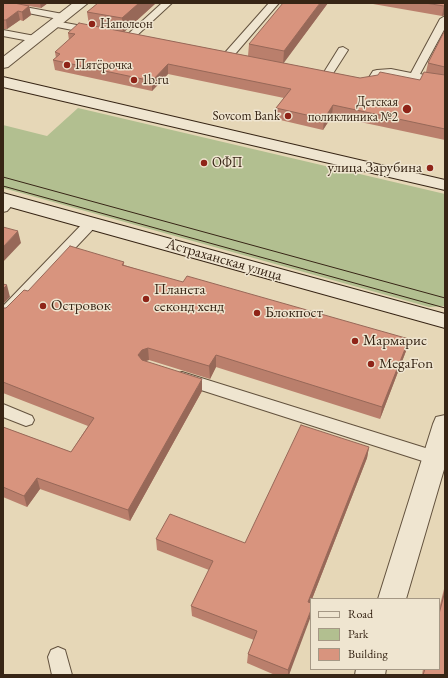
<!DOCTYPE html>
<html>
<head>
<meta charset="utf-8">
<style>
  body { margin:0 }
  #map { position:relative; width:448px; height:678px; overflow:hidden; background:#e6d7b7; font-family:"EB Garamond",serif }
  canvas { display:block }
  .frame { position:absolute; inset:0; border:4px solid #372515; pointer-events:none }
  .legend { position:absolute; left:310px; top:598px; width:130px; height:72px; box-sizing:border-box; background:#efe5d0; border:1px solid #a59885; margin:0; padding:5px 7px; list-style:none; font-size:12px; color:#372515 }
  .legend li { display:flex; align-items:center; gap:8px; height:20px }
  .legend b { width:20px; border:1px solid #a59885 }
</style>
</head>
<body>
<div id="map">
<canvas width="448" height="678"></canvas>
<div class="frame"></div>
<ul class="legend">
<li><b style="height:5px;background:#efe5d0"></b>Road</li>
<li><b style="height:11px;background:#b2bf90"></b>Park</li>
<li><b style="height:11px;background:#d8947e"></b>Building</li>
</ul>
</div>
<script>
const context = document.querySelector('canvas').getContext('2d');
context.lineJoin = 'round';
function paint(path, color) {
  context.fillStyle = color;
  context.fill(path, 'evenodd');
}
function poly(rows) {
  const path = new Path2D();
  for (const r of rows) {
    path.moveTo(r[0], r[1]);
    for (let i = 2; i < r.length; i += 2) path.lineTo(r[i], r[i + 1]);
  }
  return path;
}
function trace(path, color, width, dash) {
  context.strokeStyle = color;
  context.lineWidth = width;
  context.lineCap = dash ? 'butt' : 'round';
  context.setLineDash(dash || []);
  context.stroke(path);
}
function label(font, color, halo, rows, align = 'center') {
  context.font = font + ' "EB Garamond",serif';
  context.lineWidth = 3;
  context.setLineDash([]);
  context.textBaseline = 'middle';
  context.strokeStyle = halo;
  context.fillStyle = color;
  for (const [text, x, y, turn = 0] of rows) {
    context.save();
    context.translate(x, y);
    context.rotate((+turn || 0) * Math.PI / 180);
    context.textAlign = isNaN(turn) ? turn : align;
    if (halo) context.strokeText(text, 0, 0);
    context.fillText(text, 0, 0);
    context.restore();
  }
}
const green = poly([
  [78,108,445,194,445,306,429,307,3,188,3,125,47,136]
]);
const lane = poly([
  [3,3,63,14,68,17,63,20,3,8,3,3],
  [162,3,172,3,132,40,129,41,115,38,110,35,115,32,127,35,162,3],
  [269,3,279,3,230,60,222,60,221,58,222,56,269,3],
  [445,16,445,28,420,74,445,79,445,85,391,75,381,76,376,84,359,87,322,79,321,77,339,48,343,47,348,50,332,75,359,81,368,79,373,71,377,70,391,69,411,73,440,19,445,16],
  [55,21,93,28,98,31,93,34,52,26,50,24,55,21],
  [3,30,35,36,40,39,35,42,3,36,3,30],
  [10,197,14,198,16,201,7,211,3,212,3,201,10,197],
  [91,219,96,220,97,223,96,226,8,319,3,320,3,306,86,220,91,219],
  [182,372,435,451,441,453,444,458,441,463,435,465,176,382,174,378,176,374,182,372],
  [3,404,32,416,34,420,32,424,26,426,3,417,3,404],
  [58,647,65,650,72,675,52,675,48,657,51,650,58,647]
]);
const street = poly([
  [73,3,88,3,8,67,3,68,3,57,73,3],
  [445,415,445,466,406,599,378,599,433,424,436,417,445,415],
  [356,669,386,669,385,675,355,675,356,669]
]);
const secondary = poly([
  [3,77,445,180,445,190,3,87,3,77],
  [3,193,445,314,445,328,3,205,3,193]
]);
const tram = poly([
  [3,177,445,298],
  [3,186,445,308]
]);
const wall = poly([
  [3,3,48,3,41,8,29,6,31,15,23,21,20,20,7,29,3,29],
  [98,3,156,3,124,32,248,56,249,44,328,3,283,63,360,78,420,80,426,72,428,63,445,30,445,140,332,116,323,130,276,119,276,108,284,98,168,74,152,91,55,70,53,60,56,58,55,52,69,40,68,33,89,25,87,12],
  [373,3,445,3,445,15,442,16,373,4],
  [124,262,124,265,406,351,380,419,216,367,210,379,149,360,145,361,202,391,130,521,40,489,27,507,3,497,3,427,71,452,88,426,3,393,3,308,6,308,28,291],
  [369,447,367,458,312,599,311,599,289,675,275,675,247,663,248,654,254,640,192,616,191,606,209,570,157,550,156,539,245,543],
  [445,585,445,675,422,675,423,669,439,669,439,609]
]);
const shadedWall = poly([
  [40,3,48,3,41,8],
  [139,3,156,3,123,33,122,18],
  [320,3,328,3,283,64,284,51],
  [29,6,31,15,23,21,22,12],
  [444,6,445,6,445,15,442,16],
  [18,11,20,20,7,29,6,20],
  [168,64,168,74,152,91,152,81],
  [333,105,332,116,323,130,324,119],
  [18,231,21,243,3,262,3,247],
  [7,285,10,297,3,304,3,289],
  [409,339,406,351,380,419,382,407],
  [148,348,149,360,143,362,138,355,142,350],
  [216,355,216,367,210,379,209,366],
  [202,379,202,391,130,521,128,510],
  [369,447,367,458,312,599,311,599,311,601,307,612,308,602],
  [37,478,40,489,27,507,24,496],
  [311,610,311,616,289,675,288,675,288,670]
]);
const building = poly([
  [3,3,14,3,29,6,22,12,18,11,6,20,3,20,3,3],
  [98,3,139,3,122,18,87,12,98,3],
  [283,3,320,3,284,51,249,44,283,3],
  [425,3,445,3,445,6,444,6,425,3],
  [79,23,360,78,378,75,380,72,420,80,424,72,445,75,445,129,333,105,324,119,276,108,291,89,168,64,152,81,53,60,60,54,55,52,75,34,68,33,79,23],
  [445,30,445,67,428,63,445,30],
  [3,227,18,231,3,247,3,227],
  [70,246,124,262,122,265,183,282,187,276,409,339,382,407,216,355,209,366,148,348,142,350,138,355,142,360,202,379,128,510,37,478,24,496,3,487,3,427,71,452,94,418,3,382,3,308,6,308,24,290,28,291,70,246],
  [3,284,7,285,3,289,3,284],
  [301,425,369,447,308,602,311,603,311,610,288,670,248,654,257,631,191,606,213,561,156,539,170,514,245,543,301,425],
  [445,591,445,675,423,675,425,669,439,669,439,614,445,591]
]);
const markers = [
  [92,24,4,"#8f2418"],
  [67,65,4,"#8f2418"],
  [134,80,4,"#8f2418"],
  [407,109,5,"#8f2418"],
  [288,116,4,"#8f2418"],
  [204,163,4,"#8f2418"],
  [430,168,4,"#8f2418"],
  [146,299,4,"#8f2418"],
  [43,306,4,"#8f2418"],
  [257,313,4,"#8f2418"],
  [355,341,4,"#8f2418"],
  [371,364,4,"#8f2418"]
];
const farPoinames = [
  ["Наполеон",100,24],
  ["Пятёрочка",75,65],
  ["1b.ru",142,80],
  ["Детская",398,102,"right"],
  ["поликлиника №2",398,117,"right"],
  ["Sovcom Bank",280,116,"right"],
  ["ОФП",212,163]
];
const poiNames = [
  ["улица Зарубина",422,168,"right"],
  ["Планета",154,290],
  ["секонд хенд",154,307],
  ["Островок",51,306],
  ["Блокпост",265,313],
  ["Мармарис",363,341],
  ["MegaFon",379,364]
];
const streetNames = [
  ["Астраханская улица",224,260,16]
];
paint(green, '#b2bf90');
trace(lane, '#63523e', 2);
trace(street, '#63523e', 2);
trace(secondary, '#372515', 2);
paint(lane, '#efe5d0');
paint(street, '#efe5d0');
paint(secondary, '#efe5d0');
trace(tram, '#372515', 1);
paint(wall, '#ba7f6c');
paint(shadedWall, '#976858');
paint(building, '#d8947e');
trace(building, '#976858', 1);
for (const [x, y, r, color] of markers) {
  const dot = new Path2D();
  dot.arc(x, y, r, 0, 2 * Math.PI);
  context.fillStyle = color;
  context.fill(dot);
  trace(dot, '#efe5d0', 1.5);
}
label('13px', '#372515', '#efe5d0', farPoinames, 'left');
label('15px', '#372515', '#efe5d0', poiNames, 'left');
label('15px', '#372515', '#efe5d0', streetNames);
</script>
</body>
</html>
